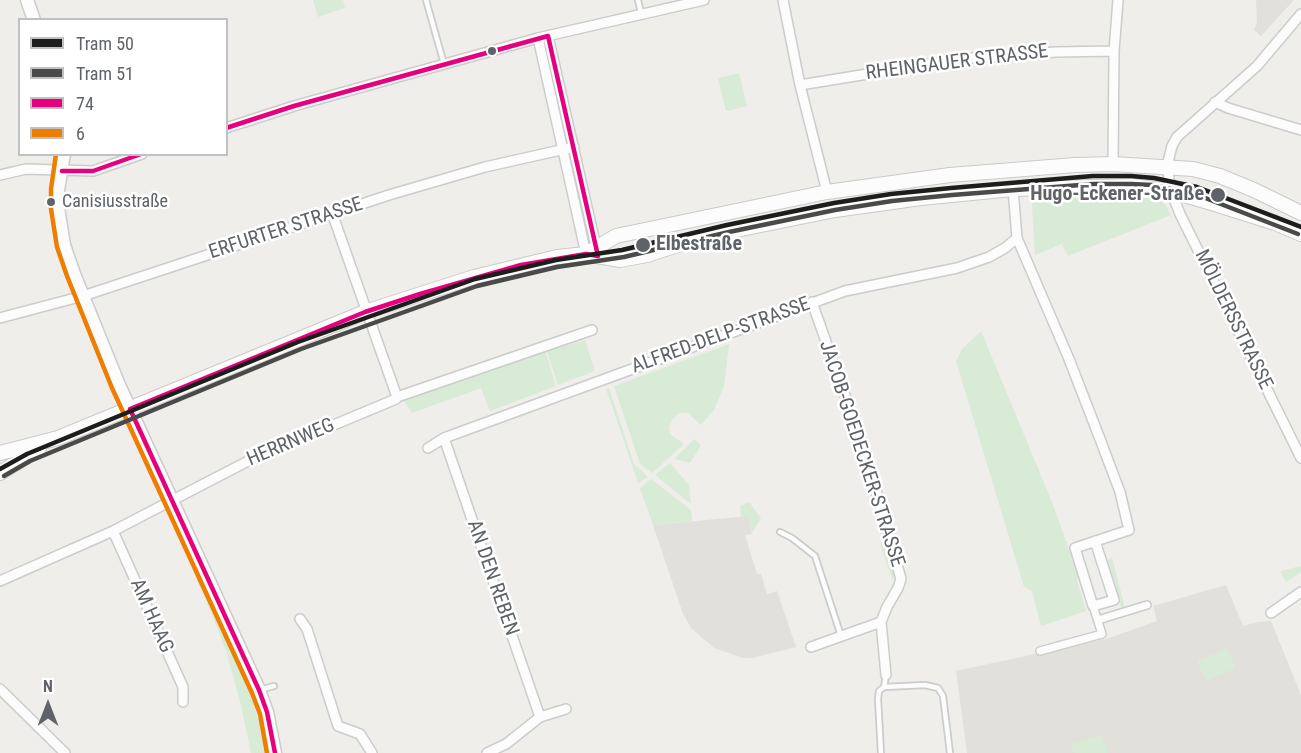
<!DOCTYPE html>
<html>
<head>
<meta charset="utf-8">
<style>
  body { margin:0 }
  #map { position:relative; width:1301px; height:753px; overflow:hidden; background:#efeeea; font-family:"Roboto Condensed",sans-serif }
  canvas { display:block }
  .legend { position:absolute; left:18px; top:18px; width:210px; height:138px; box-sizing:border-box; background:#fff; border:2px solid #bfc1c3; margin:0; padding:8px 10px; list-style:none; font-size:18px; color:#5f6368 }
  .legend li { display:flex; align-items:center; gap:12px; height:30px }
  .legend b { width:30px; border:2px solid #bfc1c3 }
  .north { position:absolute; left:18px; top:675px; width:60px; height:60px; -webkit-text-stroke:4px #fff; paint-order:stroke; rotate:0deg; font-size:16px; font-weight:700; line-height:24px; text-align:center; color:#5f6368 }
  .north::after { content:''; display:block; margin:auto; width:21px; height:27px; background:#5f6368; clip-path:polygon(50% 0,100% 100%,50% 72%,0 100%) }
</style>
</head>
<body>
<div id="map">
<canvas width="1301" height="753"></canvas>
<ul class="legend">
<li><b style="height:8px;background:#1d1d1b"></b>Tram 50</li>
<li><b style="height:8px;background:#4a4a49"></b>Tram 51</li>
<li><b style="height:8px;background:#e6007e"></b>74</li>
<li><b style="height:8px;background:#ef7d00"></b>6</li>
</ul>
<div class="north">N</div>
</div>
<script>
const context = document.querySelector('canvas').getContext('2d');
context.lineJoin = 'round';
function paint(path, color) {
  context.fillStyle = color;
  context.fill(path, 'evenodd');
}
function poly(rows) {
  const path = new Path2D();
  for (const r of rows) {
    path.moveTo(r[0], r[1]);
    for (let i = 2; i < r.length; i += 2) path.lineTo(r[i], r[i + 1]);
  }
  return path;
}
function trace(path, color, width, dash) {
  context.strokeStyle = color;
  context.lineWidth = width;
  context.lineCap = dash ? 'butt' : 'round';
  context.setLineDash(dash || []);
  context.stroke(path);
}
function label(font, color, halo, rows, align = 'center') {
  context.font = font + ' "Roboto Condensed",sans-serif';
  context.lineWidth = 5;
  context.setLineDash([]);
  context.textBaseline = 'middle';
  context.strokeStyle = halo;
  context.fillStyle = color;
  for (const [text, x, y, turn = 0] of rows) {
    context.save();
    context.translate(x, y);
    context.rotate((+turn || 0) * Math.PI / 180);
    context.textAlign = isNaN(turn) ? turn : align;
    if (halo) context.strokeText(text, 0, 0);
    context.fillText(text, 0, 0);
    context.restore();
  }
}
const education = poly([
  [1256,0,1294,0,1261,36,1254,30,1257,23],
  [749,516,751,534,745,535,757,574,761,574,767,594,777,591,796,647,752,658,743,658,714,648,691,628,683,614,653,525],
  [1226,585,1243,626,1258,622,1271,621,1301,695,1301,753,967,753,956,671,1109,638,1157,621,1153,606]
]);
const green = poly([
  [313,0,343,0,345,8,318,17],
  [739,73,747,106,726,111,718,78],
  [1074,196,1135,196,1158,200,1165,204,1171,215,1068,256,1062,244,1035,255,1032,204,1036,198],
  [981,331,1052,502,1078,575,1077,580,1086,611,1041,626,1032,591,1024,587,956,361,962,349],
  [585,340,595,371,558,385,547,351],
  [729,344,724,386,714,410,701,425,688,413,680,413,673,418,669,427,670,434,684,444,652,473,640,464,614,386],
  [545,350,556,386,490,411,481,388,412,413,402,398],
  [609,388,634,464,648,477,638,483,606,389],
  [694,439,701,445,690,463,674,459],
  [670,463,689,485,691,504,655,475],
  [651,479,691,510,692,521,653,525,640,488],
  [749,502,761,518,751,534,749,516,741,517,740,506],
  [884,541,887,545,894,572,893,581,880,544],
  [1112,557,1125,608,1122,609,1105,566,1107,561],
  [1301,566,1301,572,1286,582,1280,571],
  [199,577,250,691,261,728,266,753,251,753,241,705,226,651,212,614,196,579],
  [1227,648,1236,668,1206,681,1197,661],
  [1101,734,1108,753,1074,753,1071,744]
]);
const service = poly([
  [426,0,444,64],
  [638,0,641,13],
  [780,532,792,538,815,556,841,636],
  [884,687,925,685,938,688,943,696,950,753],
  [259,690,274,686],
  [881,753,878,699,879,691,884,687,886,675]
]);
const pedestrian = poly([
  [1098,620,1147,605],
  [1040,651,1102,634,1093,606]
]);
const minor = poly([
  [783,0,800,85,827,192],
  [1301,14,1257,66,1177,137,1172,146,1167,166,1171,191,1180,214,1301,458],
  [548,36,597,251],
  [538,38,586,254],
  [800,85,960,59,1056,52,1114,51],
  [1215,102,1228,108,1301,130],
  [226,128,294,106,538,38,704,0],
  [1113,164,1114,51,1118,0],
  [0,175,26,169,93,171,142,154],
  [1013,189,1017,238,1069,359,1100,439,1120,492,1129,530,1075,548,1093,606,1114,600,1095,541],
  [332,213,397,397],
  [812,302,866,455,901,579,898,588,887,607,881,622,886,675],
  [0,318,83,296,389,195,485,167,574,147],
  [444,438,540,717],
  [428,448,444,438,845,291,957,268,989,257,1005,248,1017,238],
  [113,531,183,687,183,702],
  [0,581,113,531,252,459,396,399,397,397,592,330],
  [1271,613,1301,592],
  [300,619,307,629,338,726,360,734,372,753],
  [811,647,881,622],
  [0,689,65,753],
  [487,753,506,744,540,717,566,709]
]);
const tertiary = poly([
  [27,0,34,20],
  [64,154,58,190,58,208,64,245,74,274,119,385,259,690,267,712,275,753]
]);
const secondary = poly([
  [586,254,616,236,827,192,950,175,1075,165,1113,164,1193,169,1220,176,1254,190,1301,213],
  [0,453,58,438,365,312,474,277,557,257,586,254,620,260,647,255,702,237,835,210,921,198,1013,189,1132,186,1171,191,1215,204,1275,223,1301,234],
  [0,473,39,449]
]);
const bus1 = poly([
  [548,36,598,256],
  [226,128,294,106,548,36],
  [62,171,93,171,141,154],
  [130,409,365,312,420,294,521,265,586,254,598,256],
  [130,409,259,690,267,712,275,753]
]);
const bus2 = poly([
  [56,154,51,189,51,209,57,247,67,276,112,388,252,693,260,714,267,753]
]);
const tram1 = poly([
  [0,469,27,454,298,342,475,279,556,260,622,250,727,225,834,203,891,194,951,188,1093,176,1131,176,1154,178,1197,187,1301,227]
]);
const tram2 = poly([
  [4,476,30,461,301,349,477,286,557,267,624,257,729,232,835,210,892,201,952,195,1093,184,1131,184,1153,185,1195,194,1298,234]
]);
const markers = [
  [492,51,5,"#5f6368"],
  [1218,195,8,"#5f6368"],
  [51,202,5,"#5f6368"],
  [643,245,8,"#5f6368"]
];
const busNames = [
  ["Canisiusstraße",62,202]
];
const streetNames = [
  ["RHEINGAUER STRASSE",957,63,-7],
  ["ERFURTER STRASSE",286,229,-18],
  ["MÖLDERSSTRASSE",1233,320,64],
  ["ALFRED-DELP-STRASSE",721,336,-20],
  ["HERRNWEG",291,443,-23],
  ["JACOB-GOEDECKER-STRASSE",861,454,72],
  ["AN DEN REBEN",492,578,71],
  ["AM HAAG",151,616,66]
];
const stopNames = [
  ["Hugo-Eckener-Straße",1204,195],
  ["Elbestraße",656,245,"left"]
];
paint(education, '#e2e0da');
paint(green, '#d8ebd6');
trace(service, '#cbcccc', 8);
trace(pedestrian, '#cbcccc', 10);
trace(minor, '#cbcccc', 12);
trace(tertiary, '#cbcccc', 15);
trace(secondary, '#cacacb', 16);
trace(service, '#fdfcfc', 4.5);
trace(pedestrian, '#fdfcfc', 7);
trace(minor, '#fdfcfc', 9);
trace(tertiary, '#fdfcfc', 12);
trace(secondary, '#fdfcfc', 14);
trace(bus1, '#e6007e', 4.5);
trace(bus2, '#ef7d00', 4.5);
trace(tram1, '#1d1d1b', 4.5);
trace(tram2, '#4a4a49', 4.5);
for (const [x, y, r, color] of markers) {
  const dot = new Path2D();
  dot.arc(x, y, r, 0, 2 * Math.PI);
  context.fillStyle = color;
  context.fill(dot);
  trace(dot, '#fff', 2);
}
label('18px', '#5f6368', '#fff', busNames, 'left');
label('20px', '#5f6368', '#fff', streetNames);
label('bold 20px', '#5f6368', '#fff', stopNames, 'right');
</script>
</body>
</html>
